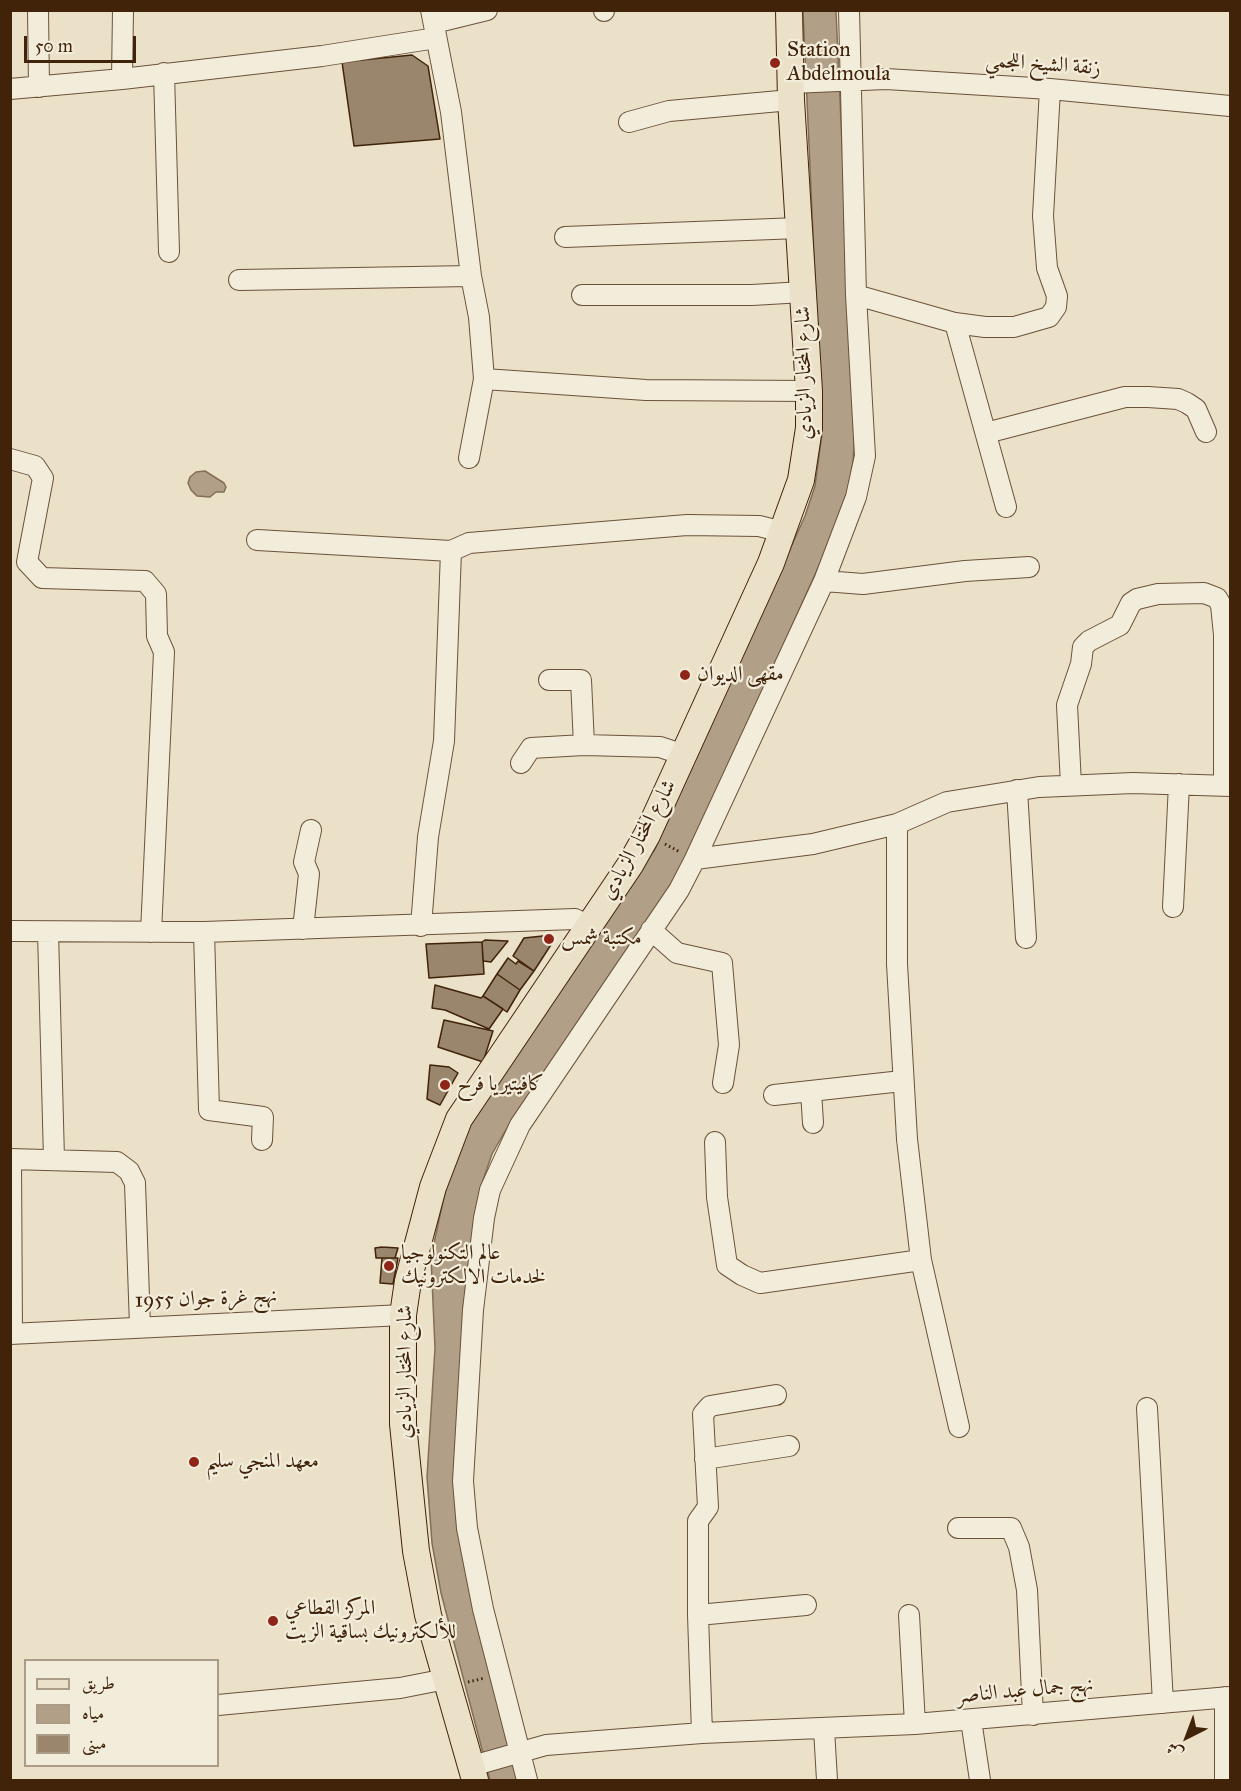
<!DOCTYPE html>
<html>
<head>
<meta charset="utf-8">
<style>
  body { margin:0 }
  #map { position:relative; width:1241px; height:1791px; overflow:hidden; background:#ebe1c8; font-family:"IM FELL Great Primer",Amiri,serif }
  canvas { display:block }
  .frame { position:absolute; inset:0; border:12px solid #402309; pointer-events:none }
  .legend { position:absolute; left:24px; top:1659px; width:195px; height:108px; box-sizing:border-box; background:#f2ecdb; border:2px solid #ab9c87; margin:0; padding:8px 10px; list-style:none; font-size:18px; color:#402309 }
  .legend li { display:flex; align-items:center; gap:12px; height:30px }
  .legend b { width:30px; border:2px solid #ab9c87 }
  .north { position:absolute; left:1157px; top:1707px; width:60px; height:60px; -webkit-text-stroke:4px #f2ecdb; paint-order:stroke; rotate:222deg; font-size:16px; font-weight:700; line-height:24px; text-align:center; color:#402309 }
  .north::after { content:''; display:block; margin:auto; width:21px; height:27px; background:#402309; clip-path:polygon(50% 0,100% 100%,50% 72%,0 100%) }
  .scale { position:absolute; left:24px; top:36px; width:112px; height:27px; box-sizing:border-box; border:3px solid #402309; border-top:0; padding-left:8px; font-size:18px; line-height:21px; white-space:nowrap; color:#402309; -webkit-text-stroke:4px #f2ecdb; paint-order:stroke }
</style>
</head>
<body>
<div id="map">
<canvas width="1241" height="1791"></canvas>
<div class="frame"></div>
<ul class="legend">
<li><b style="height:8px;background:#ebe1c8"></b>طريق</li>
<li><b style="height:16px;background:#b1a087"></b>مياه</li>
<li><b style="height:16px;background:#99866c"></b>مبنى</li>
</ul>
<div class="north">ش</div>
<div class="scale">50 m</div>
</div>
<script>
const context = document.querySelector('canvas').getContext('2d');
context.lineJoin = 'round';
function paint(path, color) {
  context.fillStyle = color;
  context.fill(path, 'evenodd');
}
function poly(rows) {
  const path = new Path2D();
  for (const r of rows) {
    path.moveTo(r[0], r[1]);
    for (let i = 2; i < r.length; i += 2) path.lineTo(r[i], r[i + 1]);
  }
  return path;
}
function trace(path, color, width, dash) {
  context.strokeStyle = color;
  context.lineWidth = width;
  context.lineCap = dash ? 'butt' : 'round';
  context.setLineDash(dash || []);
  context.stroke(path);
}
function label(font, color, halo, rows, align = 'center') {
  context.font = font + ' "IM FELL Great Primer",Amiri,serif';
  context.lineWidth = 4.5;
  context.setLineDash([]);
  context.textBaseline = 'middle';
  context.strokeStyle = halo;
  context.fillStyle = color;
  for (const [text, x, y, turn = 0] of rows) {
    context.save();
    context.translate(x, y);
    context.rotate((+turn || 0) * Math.PI / 180);
    context.textAlign = isNaN(turn) ? turn : align;
    if (halo) context.strokeText(text, 0, 0);
    context.fillText(text, 0, 0);
    context.restore();
  }
}
const water = poly([
  [803,11,836,11,855,431,853,462,847,495,827,548,695,841,671,886,511,1121,492,1154,480,1189,475,1215,455,1461,520,1780,490,1780,441,1593,432,1543,427,1477,435,1348,431,1257,449,1174,467,1131,485,1098,655,849,805,516,815,486,822,434,803,11],
  [205,471,224,483,226,487,224,492,216,492,210,497,197,496,191,490,188,483,190,477,196,472,205,471]
]);
const building = poly([
  [412,55,428,66,440,139,354,146,342,62,412,55],
  [552,935,554,940,534,971,513,956,524,938,552,935],
  [485,940,508,941,491,962,483,961,482,942,485,940],
  [482,942,484,974,429,978,426,944,482,942],
  [508,958,516,964,518,961,534,971,520,990,497,974,508,958],
  [497,974,520,990,507,1012,483,996,497,974],
  [435,985,481,998,483,996,503,1009,489,1029,445,1010,432,1008,435,985],
  [444,1020,493,1031,483,1062,438,1047,444,1020],
  [430,1065,449,1067,458,1073,440,1105,427,1099,430,1065],
  [382,1247,398,1248,395,1258,376,1258,375,1248,382,1247],
  [382,1258,398,1258,393,1284,380,1283,382,1258]
]);
const path = poly([
  [665,844,680,852],
  [468,1682,485,1678]
]);
const minor = poly([
  [38,10,39,87],
  [431,10,451,112,471,276,479,317,484,379,469,458],
  [604,11,604,10],
  [434,23,487,10],
  [164,73,169,252],
  [122,79,123,10],
  [791,83,886,79,1050,89,1230,106],
  [10,89,122,79,322,56,436,38],
  [629,122,669,111,791,100],
  [565,237,799,228],
  [239,280,471,276],
  [582,295,752,295,803,292],
  [856,295,955,323,985,327,1014,327,1049,317,1056,307,1057,296,1047,268,1043,216,1050,89],
  [955,323,1006,507],
  [484,379,646,390,809,391],
  [986,433,1125,397,1148,397,1178,399,1187,403,1196,409,1206,432],
  [10,459,35,466,43,478,27,562,42,578,145,581,156,594,157,636,164,652,151,932],
  [257,540,451,551],
  [824,581,863,584,965,571,1029,567],
  [549,680,581,680,584,745,660,747,684,755],
  [521,763,531,748,584,745],
  [1071,785,1067,705,1081,664,1083,647,1089,641,1120,625,1131,603,1137,599,1158,594,1204,593,1217,598,1221,605,1224,635,1224,785],
  [1017,790,1026,938],
  [897,824,897,964,907,1139,921,1260,959,1427],
  [695,859,813,844,897,824,947,802,1039,787,1133,783,1230,786],
  [1173,907,1179,784],
  [421,926,428,837,444,741,451,551,469,543,687,525,759,526,783,532],
  [303,929,309,874,304,862,311,830],
  [651,930,677,953,722,963,729,1045,723,1083],
  [10,931,204,932,575,919,589,926],
  [48,932,54,1159],
  [204,932,209,1110,263,1117,262,1140],
  [811,1091,813,1123],
  [774,1095,902,1081],
  [715,1142,717,1197,727,1265,742,1275,760,1283,921,1260],
  [10,1159,117,1162,129,1171,135,1183,140,1326],
  [11,1159,12,1333],
  [10,1334,403,1315],
  [1147,1408,1163,1703],
  [705,1459,789,1446],
  [958,1528,1011,1528,1019,1547,1027,1590,1033,1715],
  [698,1615,806,1605],
  [909,1615,915,1724],
  [218,1705,400,1688,446,1679],
  [971,1720,980,1780],
  [824,1729,827,1780],
  [702,1733,698,1615,698,1521,708,1507,703,1414,710,1406,776,1395],
  [472,1766,546,1745,702,1733,915,1724,1230,1697],
  [527,1780,483,1609,467,1528,463,1481,473,1310,484,1218,490,1190,520,1125,679,890,695,859,824,581,856,497,865,456,856,295,849,10],
  [1225,1780,1225,1697]
]);
const major = poly([
  [475,1780,428,1615,416,1551,403,1424,403,1315,408,1281,433,1187,459,1119,630,865,647,835,771,563,801,480,809,428,809,391,791,100,789,10]
]);
const markers = [
  [775,63,6,"#8f2418"],
  [685,675,6,"#8f2418"],
  [549,939,6,"#8f2418"],
  [445,1085,6,"#8f2418"],
  [389,1266,6,"#8f2418"],
  [194,1462,6,"#8f2418"],
  [273,1621,6,"#8f2418"]
];
const poiNames = [
  ["Station",787,51],
  ["Abdelmoula",787,75],
  ["مقهى الديوان",697,675],
  ["مكتبة شمس",561,939],
  ["كافيتيريا فرح",457,1085],
  ["عالم التكنولوجيا",401,1254],
  ["لخدمات الالكترونيك",401,1278],
  ["معهد المنجي سليم",206,1462],
  ["المركز القطاعي",285,1609],
  ["للألكترونيك بساقية الزيت",285,1633]
];
const streetNames = [
  ["زنقة الشيخ اللجمي",1043,65,4],
  ["شارع المختار الزيادي",805,373,-91],
  ["شارع المختار الزيادي",639,840,-61],
  ["نهج غرة جوان 1955",206,1299,-2],
  ["شارع المختار الزيادي",406,1372,-90],
  ["نهج جمال عبد الناصر",1025,1691,-5]
];
paint(water, '#b1a087');
trace(water, '#846e55', 1.5);
paint(building, '#99866c');
trace(building, '#402309', 1.5);
trace(minor, '#6b5239', 22);
trace(major, '#402309', 28);
trace(path, '#402309', 3, [1.5, 3]);
trace(minor, '#f2ecdb', 20);
trace(major, '#ebe1c8', 26);
for (const [x, y, r, color] of markers) {
  const dot = new Path2D();
  dot.arc(x, y, r, 0, 2 * Math.PI);
  context.fillStyle = color;
  context.fill(dot);
  trace(dot, '#f2ecdb', 2);
}
label('21px', '#402309', '#f2ecdb', poiNames, 'left');
label('21px', '#402309', '#f2ecdb', streetNames);
</script>
</body>
</html>
